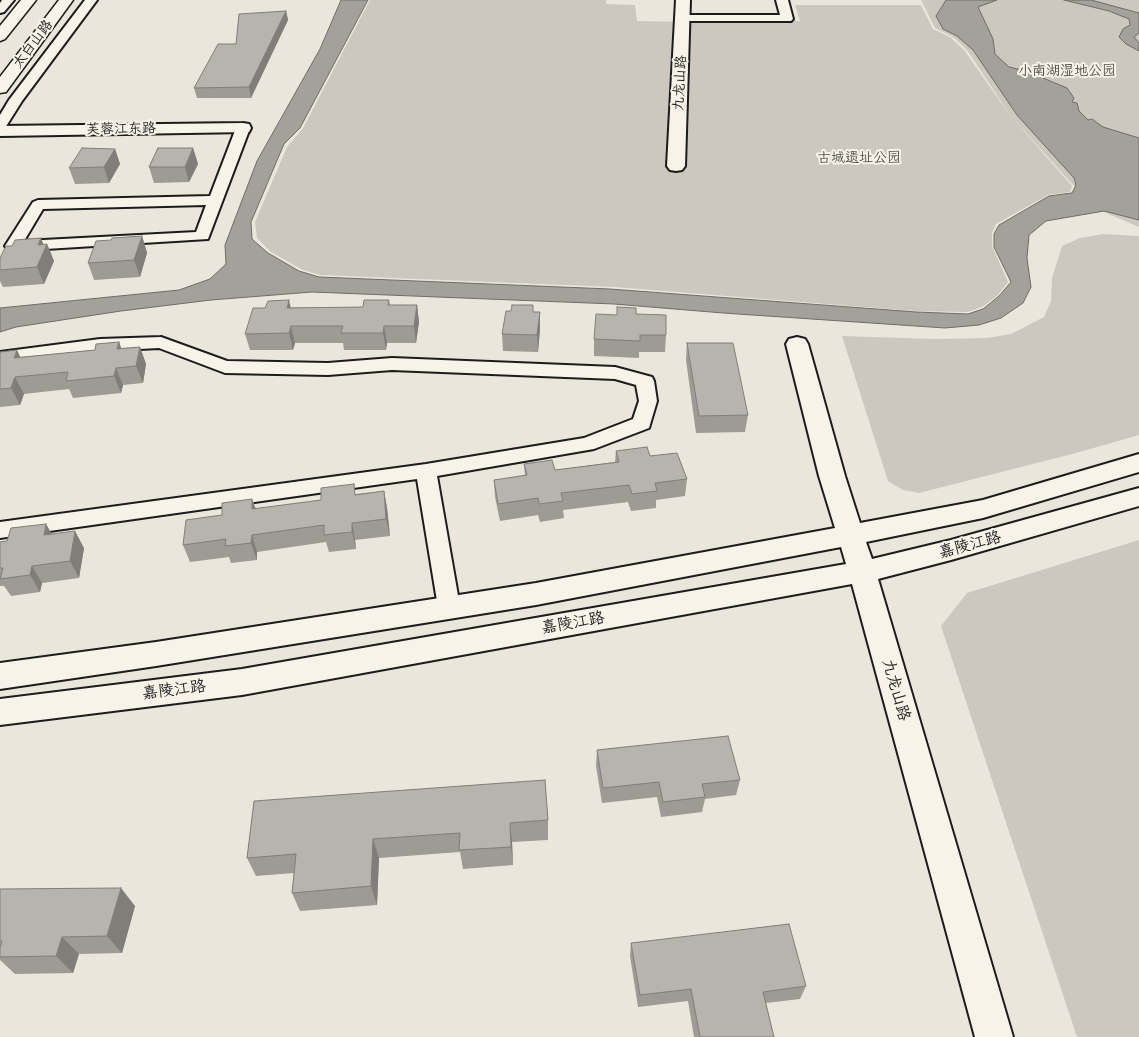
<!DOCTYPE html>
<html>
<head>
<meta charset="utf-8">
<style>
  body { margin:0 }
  canvas { display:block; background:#eae6dc }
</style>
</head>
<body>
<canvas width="1139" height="1037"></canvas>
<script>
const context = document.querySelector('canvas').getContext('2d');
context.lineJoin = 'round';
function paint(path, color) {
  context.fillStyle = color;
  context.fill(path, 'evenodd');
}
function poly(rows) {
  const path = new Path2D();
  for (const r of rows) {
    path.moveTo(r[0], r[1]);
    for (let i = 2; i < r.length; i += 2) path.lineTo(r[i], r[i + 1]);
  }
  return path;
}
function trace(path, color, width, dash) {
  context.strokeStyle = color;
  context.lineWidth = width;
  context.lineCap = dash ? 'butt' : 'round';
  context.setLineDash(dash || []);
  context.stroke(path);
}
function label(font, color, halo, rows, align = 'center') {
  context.font = font + ' "Comic Neue","LXGW WenKai TC",sans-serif';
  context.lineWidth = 4;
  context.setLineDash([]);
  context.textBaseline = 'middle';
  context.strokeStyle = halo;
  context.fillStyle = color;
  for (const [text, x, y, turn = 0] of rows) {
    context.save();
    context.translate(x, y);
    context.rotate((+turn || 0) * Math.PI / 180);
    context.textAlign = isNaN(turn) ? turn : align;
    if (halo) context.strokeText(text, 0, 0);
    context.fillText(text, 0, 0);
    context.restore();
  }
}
const green = poly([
  [370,0,606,0,606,4,635,5,637,21,690,22,800,21,795,5,921,5,933,29,950,37,964,50,1009,114,1072,186,1070,192,1048,195,996,224,992,233,992,246,1008,282,997,296,982,307,968,312,915,311,614,287,320,275,303,270,271,252,257,238,255,222,287,147,303,128],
  [921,0,1139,0,1139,227,1104,212,1073,185,1010,115,967,50,953,37,935,28],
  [1103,234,1139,236,1139,435,1076,453,919,493,903,490,888,481,842,336,935,339,987,338,1011,334,1044,317,1051,301,1052,278,1062,246,1080,238],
  [1139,540,1139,1037,1077,1037,941,626,967,593]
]);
const water = poly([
  [341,0,368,0,300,128,284,144,251,222,252,239,268,253,299,271,319,277,610,289,916,312,968,314,983,309,999,296,1011,282,994,247,994,234,999,225,1049,196,1072,193,1076,185,1074,178,1017,115,973,50,957,36,943,29,936,16,946,0,997,0,978,7,993,39,995,54,1009,67,1047,76,1043,78,1067,88,1074,98,1072,102,1077,103,1079,111,1088,120,1092,119,1103,127,1139,138,1139,220,1104,211,1046,221,1029,235,1027,258,1031,287,1023,303,1001,318,979,325,945,328,723,313,614,304,312,292,211,300,121,311,16,327,0,332,0,308,179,290,210,279,226,264,225,245,257,161,320,49,341,0],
  [1064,0,1091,0,1139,13,1139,33,1134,37,1139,43,1139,51,1126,44,1119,37,1123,29,1130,25,1129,19,1109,11,1064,0]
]);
const minor = poly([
  [2,0,14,0,4,12,0,13,0,3,2,0],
  [85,0,97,0,22,101,5,128,0,129,0,115,9,100,85,0],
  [776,0,788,0,793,19,791,21,684,21,678,18,684,15,780,15,776,0],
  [243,124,250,128,208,239,13,251,7,249,5,246,33,202,38,200,210,196,236,128,243,124],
  [206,205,196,232,24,241,43,209,206,205],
  [161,337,227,361,328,363,392,358,615,367,652,377,654,381,657,401,649,428,594,449,437,476,460,607,457,613,449,616,441,613,438,607,417,479,0,538,0,522,426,464,584,438,633,419,639,401,636,385,615,379,392,370,328,375,225,373,159,348,100,351,0,364,0,352,100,339,161,337]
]);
const tertiary = poly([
  [676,0,690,0,685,166,682,170,676,171,670,170,667,166,676,0],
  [243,123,249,124,251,128,249,132,0,136,0,126,243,123],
  [797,337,805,339,808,344,845,476,860,523,983,500,1139,454,1139,472,983,518,866,542,872,559,951,540,1139,488,1139,506,951,560,878,579,1013,1037,975,1037,852,584,242,695,0,725,0,699,242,669,846,564,841,547,536,605,156,666,0,689,0,663,156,642,536,583,835,528,819,476,786,344,789,339,797,337]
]);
const secondary = poly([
  [21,0,36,0,5,39,0,41,0,26,21,0],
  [59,0,73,0,6,92,0,93,0,77,59,0]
]);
const wall = poly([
  [286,11,288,20,251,98,197,98,194,88,236,44],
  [193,148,198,164,189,182,154,183,149,167],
  [115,149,120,164,109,183,75,184,69,168],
  [142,236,147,253,140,277,94,280,88,263,111,240],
  [44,244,47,244,54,261,44,284,3,287,0,281,0,258],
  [389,300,390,305,417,305,419,322,416,343,387,343,386,350,344,350,343,343,295,343,293,350,250,350,245,334,265,308,363,307],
  [533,312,540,312,540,329,538,352,503,351,502,334],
  [636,314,666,335,665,352,639,352,639,358,594,356,594,339,617,315],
  [119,342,121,348,140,347,146,364,143,383,123,385,121,393,73,398,69,389,24,394,20,405,0,407,0,352,20,357,95,350],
  [687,343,748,415,745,432,696,433,686,360],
  [616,451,650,456,687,479,685,496,656,500,656,508,631,511,628,502,563,510,564,518,540,522,538,515,500,521,495,497,494,480,525,476,524,464,555,470,615,462],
  [384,491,387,508,390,536,355,540,356,549,329,552,326,542,257,552,257,560,231,563,229,557,190,562,183,545,222,515,252,499,256,509,321,500,356,494],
  [52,534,84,548,79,578,42,583,40,592,11,596,4,586,0,586,0,542],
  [597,750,740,780,736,795,705,799,702,812,661,817,657,797,602,803,596,766],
  [254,801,548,820,548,840,512,842,513,865,463,869,460,852,379,858,377,905,300,911,292,893,294,873,256,876,247,858],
  [0,889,135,906,122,953,79,954,73,973,15,974,0,960],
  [631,943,806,986,800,999,766,1003,774,1037,694,1037,688,1001,638,1007,630,956]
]);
const shadedWall = poly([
  [286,11,288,20,251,98,249,87],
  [193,148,198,164,189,182,185,167],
  [115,149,120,164,109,183,104,167],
  [142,236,147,253,140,277,134,260],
  [41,238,45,248,47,244,54,261,44,284,37,267,38,245],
  [289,300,293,317,287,308],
  [417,305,419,322,416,343,414,326],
  [540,312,540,329,538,352,537,335],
  [291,326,295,343,293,350,289,333],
  [384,326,387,343,386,350,383,333],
  [119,342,125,359,117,349],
  [140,347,146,364,143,383,136,366],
  [17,350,25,367,14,358],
  [116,368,123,385,121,393,114,376],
  [15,377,24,394,20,405,11,388],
  [384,491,387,508,390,536,386,519],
  [252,499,258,516,252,509],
  [352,523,355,540,356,549,352,532],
  [46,524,56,541,44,535],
  [75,531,84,548,79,578,70,561],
  [252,535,257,552,257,560,251,543],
  [32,566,42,583,40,592,30,575],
  [510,823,512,842,513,865,511,847],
  [373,839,379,858,377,905,371,886],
  [121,888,135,906,122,953,107,936],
  [62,937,79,954,73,973,56,956]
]);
const building = poly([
  [286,11,249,87,194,88,218,44,236,44,239,14,286,11],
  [82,148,115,149,104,167,69,168,82,148],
  [158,148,193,148,185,167,149,167,158,148],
  [142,236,134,260,88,263,96,241,111,240,112,238,142,236],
  [41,238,38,245,47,244,37,267,0,270,0,258,6,246,12,246,15,240,41,238],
  [289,300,287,308,363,307,364,300,389,300,388,305,417,305,414,326,384,326,383,333,341,333,343,326,291,326,289,333,245,334,253,308,265,308,268,301,289,300],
  [512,305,533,305,533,312,540,312,537,335,502,334,506,311,511,311,512,305],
  [617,307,636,308,636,314,666,315,666,335,640,335,640,341,594,339,596,314,617,315,617,307],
  [119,342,117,349,140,347,136,366,116,368,114,376,66,381,68,372,15,377,11,388,0,389,0,352,17,350,14,358,95,350,96,344,119,342],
  [687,343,733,343,748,415,699,416,687,343],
  [647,447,650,456,677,453,687,479,655,483,657,491,632,494,629,485,561,493,563,501,539,504,538,498,498,504,494,480,527,475,524,464,552,460,555,470,619,462,616,451,647,447],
  [354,484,355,495,384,491,386,519,352,523,352,532,324,535,324,525,252,535,251,543,225,546,226,539,183,545,186,520,222,515,222,503,252,499,252,509,321,500,321,488,354,484],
  [46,524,44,535,75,531,70,561,32,566,30,575,0,579,3,568,0,568,0,542,7,541,11,528,46,524],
  [728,736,740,780,702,784,705,797,663,802,659,782,603,788,597,750,728,736],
  [545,780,548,820,510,823,511,847,459,850,460,833,373,839,371,886,292,893,296,854,247,858,254,801,545,780],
  [121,888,107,936,62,937,56,956,0,957,0,948,2,941,0,941,0,889,121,888],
  [789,924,806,986,763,992,774,1037,700,1037,691,989,640,995,631,943,789,924]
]);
const farStreetnames = [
  ["太白山路",33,44,-53],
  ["九龙山路",680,83,-87],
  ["芙蓉江东路",121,129,-1]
];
const farParknames = [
  ["小南湖湿地公园",1067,71],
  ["古城遗址公园",859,158]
];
const streetNames = [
  ["嘉陵江路",970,545,-15],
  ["嘉陵江路",573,623,-10],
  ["嘉陵江路",174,690,-7],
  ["九龙山路",896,690,74]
];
paint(green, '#ccc8c0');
paint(water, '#a3a19a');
trace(water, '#6d6c68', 1);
trace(minor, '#1c1c1c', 4);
trace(tertiary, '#1c1c1c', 4);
trace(secondary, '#1c1c1c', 3);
paint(minor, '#f7f3e8');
paint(tertiary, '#f7f3e8');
paint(secondary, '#f7f3e8');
paint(wall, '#9d9b94');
paint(shadedWall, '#7f7e78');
paint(building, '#b6b4ac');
trace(building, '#7f7e78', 1);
label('14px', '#1c1c1c', '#f7f3e8', farStreetnames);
label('14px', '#51504d', '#f7f3e8', farParknames);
label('16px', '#1c1c1c', '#f7f3e8', streetNames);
</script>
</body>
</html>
